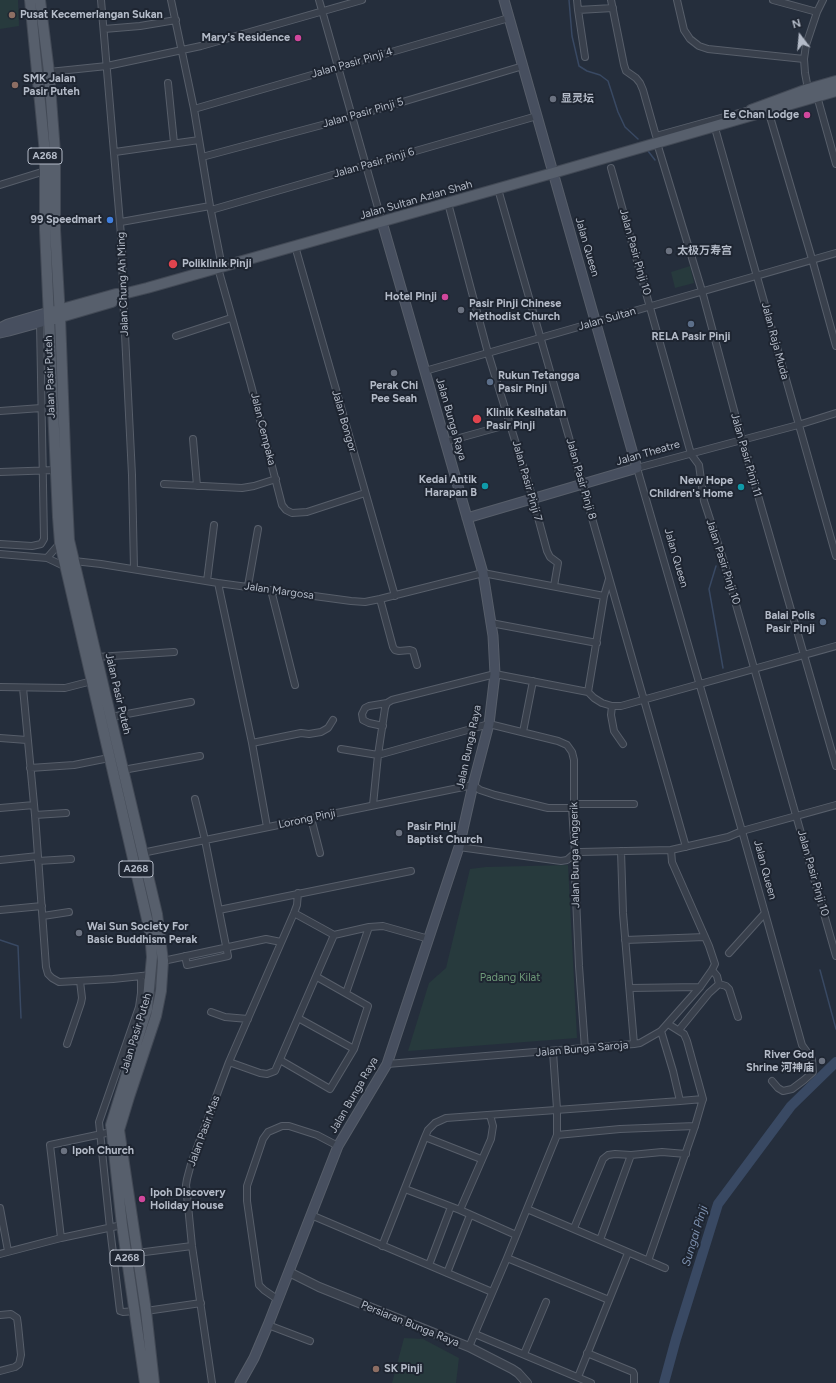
<!DOCTYPE html>
<html>
<head>
<meta charset="utf-8">
<style>
  body { margin:0 }
  #map { position:relative; width:836px; height:1383px; overflow:hidden; background:#252e3c; font-family:Figtree,sans-serif }
  canvas { display:block }
  .north { position:absolute; left:780px; top:16px; width:40px; height:40px; -webkit-text-stroke:3px #1e2531; paint-order:stroke; rotate:344deg; font-size:11px; font-weight:700; line-height:16px; text-align:center; color:#b4bbc8 }
  .north::after { content:''; display:block; margin:auto; width:14px; height:18px; background:#b4bbc8; clip-path:polygon(50% 0,100% 100%,50% 72%,0 100%) }
</style>
</head>
<body>
<div id="map">
<canvas width="836" height="1383"></canvas>
<div class="north">N</div>
</div>
<script>
const context = document.querySelector('canvas').getContext('2d');
context.lineJoin = 'round';
function paint(path, color) {
  context.fillStyle = color;
  context.fill(path, 'evenodd');
}
function poly(rows) {
  const path = new Path2D();
  for (const r of rows) {
    path.moveTo(r[0], r[1]);
    for (let i = 2; i < r.length; i += 2) path.lineTo(r[i], r[i + 1]);
  }
  return path;
}
function trace(path, color, width, dash) {
  context.strokeStyle = color;
  context.lineWidth = width;
  context.lineCap = dash ? 'butt' : 'round';
  context.setLineDash(dash || []);
  context.stroke(path);
}
function label(font, color, halo, rows, align = 'center') {
  context.font = font + ' Figtree,"Noto Sans SC",sans-serif';
  context.lineWidth = 4;
  context.setLineDash([]);
  context.textBaseline = 'middle';
  context.strokeStyle = halo;
  context.fillStyle = color;
  for (const [text, x, y, turn = 0] of rows) {
    context.save();
    context.translate(x, y);
    context.rotate((+turn || 0) * Math.PI / 180);
    context.textAlign = isNaN(turn) ? turn : align;
    if (halo) context.strokeText(text, 0, 0);
    context.fillText(text, 0, 0);
    context.restore();
  }
}
const green = poly([
  [0,0,18,0,19,26,0,29],
  [690,266,694,283,675,288,671,272],
  [568,865,577,1038,408,1051,429,983,446,968,470,869,486,867],
  [404,1338,423,1339,459,1358,456,1383,392,1383]
]);
const stream = poly([
  [569,0,572,36,579,66,587,71,600,75,608,81,618,112,625,127,638,139],
  [648,151,655,160],
  [716,566,709,589,723,668],
  [0,940,18,946,21,1018],
  [820,970,836,1029]
]);
const river = poly([
  [664,1383,676,1339,718,1204,791,1106,836,1062]
]);
const minor = poly([
  [101,0,122,247,123,294,132,475,134,569],
  [171,0,194,109,210,206,222,267],
  [319,0,382,222],
  [577,0,578,10,613,8],
  [611,0,624,65,626,71,636,78,640,83,643,90,656,136,746,111],
  [677,0,684,30,690,39,699,46,708,49,804,59],
  [773,0,817,12],
  [578,10,585,57],
  [104,29,140,26,176,20],
  [49,72,107,66,201,46,362,0],
  [168,83,174,143],
  [808,89,805,73,804,59,806,45,817,12,823,0],
  [817,96,836,164],
  [194,109,509,18],
  [768,110,812,259,836,346],
  [713,121,836,556],
  [657,143,702,291,742,440,836,766],
  [115,152,199,140],
  [202,157,352,117,523,66],
  [611,168,691,454,699,465,704,501,723,559,836,956],
  [0,185,45,171],
  [498,189,686,847],
  [448,203,488,353,533,499,547,551,550,557,558,563,554,586],
  [211,210,537,116],
  [121,222,210,206],
  [295,246,395,596],
  [218,268,251,385,282,505,286,510,292,513,307,512,365,493],
  [176,336,231,318],
  [425,371,836,253],
  [0,411,41,408],
  [193,439,197,486],
  [445,442,499,427],
  [0,472,56,470],
  [164,484,242,488,254,486,276,479],
  [0,544,32,546,41,544,44,539,40,323],
  [0,554,47,558,66,567],
  [47,558,60,543],
  [74,561,101,564,163,574,218,583,351,601,365,602,380,599,483,573,604,596],
  [207,581,214,525],
  [218,583,252,743,267,827],
  [248,586,258,529],
  [271,590,295,685],
  [380,599,393,647,395,650,399,651,410,650,413,651,417,665],
  [491,623,597,643],
  [97,657,174,652],
  [0,687,65,688,92,681],
  [23,688,35,815,46,967,48,974,52,978,59,982,113,979,151,975],
  [588,692,604,596,609,579],
  [612,706,611,715,614,731,623,744],
  [111,717,191,702],
  [383,726,369,723,363,720,362,714,365,708,369,706,387,703],
  [523,732,533,681],
  [0,738,27,740],
  [252,743,301,733,309,734,321,732,328,728,333,720],
  [341,749,378,755,489,724,558,741,567,745,572,752,574,760,574,804,572,808,575,853,575,874,579,966,585,1049],
  [30,768,74,765,109,758],
  [123,770,200,756],
  [574,804,634,804],
  [373,805,378,755,385,708,387,703,392,700,495,674,588,692,594,698,602,703,612,706,621,706,836,646],
  [0,808,34,805],
  [35,815,66,813],
  [311,818,320,853],
  [459,847,561,861,567,860,575,853,580,852,671,850,728,837,742,831,836,805],
  [621,851,623,913,634,1044],
  [142,853,473,785,480,790,495,795,548,808,572,808],
  [0,860,38,856],
  [38,861,71,859],
  [0,910,42,906],
  [219,910,411,871],
  [294,913,334,935],
  [43,916,69,912],
  [625,940,705,937],
  [729,953,765,913],
  [185,956,187,965,228,956,205,840,195,799],
  [163,961,266,939,281,942],
  [317,977,368,1006,354,1049],
  [719,984,726,986,729,989,738,1017],
  [630,988,700,987],
  [346,993,369,927],
  [211,1012,225,1017,248,1019],
  [679,1030,709,993,719,984,717,976,712,970],
  [661,1031,673,1071,680,1101],
  [67,1044,81,1003,82,998,80,981],
  [280,1060,330,1089,354,1049,298,1018],
  [229,1062,260,1073,267,1074,275,1071,334,935,369,927,383,926,429,939],
  [387,1064,634,1044,640,1043,661,1031,700,987,712,970,715,964,709,946,672,862,671,850],
  [772,1081,778,1088,783,1091,792,1089,804,1080,813,1072,812,1059,802,1045,742,831,637,468,798,425,836,413],
  [557,1135,620,1129,695,1126],
  [425,1137,481,1159],
  [405,1189,460,1210,516,1235],
  [0,1208,8,1251],
  [527,1209,665,1268],
  [460,1210,491,1139,493,1126,490,1115],
  [311,1215,492,1292],
  [574,1228,603,1159,608,1155,615,1154,631,1155,662,1152,686,1154],
  [61,1238,50,1145,111,1132],
  [600,1240,631,1155],
  [382,1246,425,1137,428,1130,435,1123,446,1118,680,1101,703,1099],
  [137,1253,192,1246],
  [0,1254,61,1238,122,1225],
  [507,1258,609,1300],
  [648,1261,695,1126,702,1102,703,1099,687,1041,684,1034,668,1024],
  [429,1265,451,1207],
  [447,1273,470,1215],
  [277,1299,264,1290,259,1285,247,1201,247,1186,263,1139,268,1132,282,1126,289,1126,317,1135,338,1146],
  [135,1311,123,1312,120,1311,110,1228,99,1122,139,1007,141,993,141,976],
  [146,1311,201,1303],
  [0,1315,11,1314,17,1318,18,1325,21,1355,19,1364,15,1367,0,1371],
  [268,1325,310,1341],
  [475,1334,591,1383],
  [469,1347,507,1258,557,1135,557,1109,553,1052],
  [587,1353,633,1372,634,1374,634,1383],
  [524,1354,546,1302],
  [578,1377,628,1253],
  [212,1383,192,1246,186,1185,187,1179,191,1164,229,1062,294,913,297,905,298,893]
]);
const tertiary = poly([
  [289,1272,319,1287,469,1347,512,1369,518,1373,527,1383]
]);
const secondary = poly([
  [0,328,8,324,49,312],
  [0,333,9,331,49,320],
  [467,518,637,468,504,0],
  [240,1383,254,1358,268,1325,338,1146,387,1064,459,847,473,785,489,724,495,674,493,636,483,573,382,222]
]);
const primary = poly([
  [30,0,45,153,45,230,58,517,60,543,150,932,152,957,147,1009,111,1125,122,1225,145,1383],
  [40,0,49,72,55,152,55,229,60,317,66,477,69,540,157,914,163,961,161,991,156,1016,129,1097,119,1130,146,1311,154,1383],
  [751,110,808,89,836,81],
  [55,311,116,294,123,294,147,288,553,173,836,91],
  [54,319,112,302]
]);
const markers = [
  [12,15,4,"#8d6e63"],
  [298,38,4,"#d1479c"],
  [15,85,4,"#8d6e63"],
  [553,99,4,"#6b7280"],
  [807,115,4,"#d1479c"],
  [110,220,4,"#3f7fe0"],
  [669,251,4,"#6b7280"],
  [173,264,5,"#e0444e"],
  [445,297,4,"#d1479c"],
  [461,310,4,"#6b7280"],
  [691,324,4,"#5c6f8a"],
  [394,373,4,"#6b7280"],
  [490,382,4,"#5c6f8a"],
  [477,419,5,"#e0444e"],
  [485,486,4,"#0f9aa8"],
  [741,487,4,"#0f9aa8"],
  [823,622,4,"#5c6f8a"],
  [399,833,4,"#6b7280"],
  [79,933,4,"#6b7280"],
  [822,1061,4,"#6b7280"],
  [64,1151,4,"#6b7280"],
  [142,1199,4,"#d1479c"],
  [376,1369,4,"#8d6e63"]
];
const shields = [
  [45,156,34],
  [136,869,34],
  [127,1258,34]
];
const shieldNames = [
  ["A268",45,156],
  ["A268",136,869],
  ["A268",127,1258]
];
const poiNames = [
  ["Pusat Kecemerlangan Sukan",20,15],
  ["Mary's Residence",290,38,"right"],
  ["SMK Jalan",23,79],
  ["Pasir Puteh",23,92],
  ["显灵坛",561,99],
  ["Ee Chan Lodge",799,115,"right"],
  ["99 Speedmart",102,220,"right"],
  ["太极万寿宫",677,251],
  ["Poliklinik Pinji",182,264],
  ["Hotel Pinji",437,297,"right"],
  ["Pasir Pinji Chinese",469,304],
  ["Methodist Church",469,317],
  ["RELA Pasir Pinji",691,337,"center"],
  ["Rukun Tetangga",498,376],
  ["Pasir Pinji",498,389],
  ["Perak Chi",394,386,"center"],
  ["Pee Seah",394,399,"center"],
  ["Klinik Kesihatan",486,413],
  ["Pasir Pinji",486,426],
  ["Kedai Antik",477,480,"right"],
  ["Harapan B",477,493,"right"],
  ["New Hope",733,481,"right"],
  ["Children's Home",733,494,"right"],
  ["Balai Polis",815,616,"right"],
  ["Pasir Pinji",815,629,"right"],
  ["Pasir Pinji",407,827],
  ["Baptist Church",407,840],
  ["Wai Sun Society For",87,927],
  ["Basic Buddhism Perak",87,940],
  ["River God",814,1055,"right"],
  ["Shrine 河神庙",814,1068,"right"],
  ["Ipoh Church",72,1151],
  ["Ipoh Discovery",150,1193],
  ["Holiday House",150,1206],
  ["SK Pinji",384,1369]
];
const streetNames = [
  ["Jalan Pasir Pinji 4",352,63,-16],
  ["Jalan Pasir Pinji 5",363,113,-16],
  ["Jalan Pasir Pinji 6",374,163,-16],
  ["Jalan Sultan Azlan Shah",416,200,-16],
  ["Jalan Queen",587,247,74],
  ["Jalan Pasir Pinji 10",635,252,74],
  ["Jalan Chung Ah Ming",123,284,-92],
  ["Jalan Sultan",607,319,-16],
  ["Jalan Raja Muda",775,341,75],
  ["Jalan Pasir Puteh",50,377,-92],
  ["Jalan Bunga Raya",451,419,74],
  ["Jalan Bongor",344,421,74],
  ["Jalan Cempaka",263,429,76],
  ["Jalan Theatre",648,453,-16],
  ["Jalan Pasir Pinji 11",746,455,74],
  ["Jalan Pasir Pinji 8",581,479,74],
  ["Jalan Pasir Pinji 7",527,481,74],
  ["Jalan Queen",676,558,74],
  ["Jalan Pasir Pinji 10",723,562,72],
  ["Jalan Margosa",279,591,8],
  ["Jalan Pasir Puteh",118,694,77],
  ["Jalan Bunga Raya",469,747,-78],
  ["Lorong Pinji",307,819,-12],
  ["Jalan Bunga Anggerik",575,855,-91],
  ["Jalan Queen",765,870,75],
  ["Jalan Pasir Pinji 10",813,873,74],
  ["Jalan Pasir Puteh",136,1033,-73],
  ["Jalan Bunga Saroja",582,1049,-5],
  ["Jalan Bunga Raya",354,1095,-60],
  ["Jalan Pasir Mas",204,1131,-70],
  ["Persiaran Bunga Raya",410,1324,22]
];
const parkNames = [
  ["Padang Kilat",510,978]
];
const waterNames = [
  ["Sungai Pinji",695,1236,-73]
];
paint(green, '#273a3d');
trace(stream, '#394963', 1.5);
trace(river, '#394963', 10);
trace(minor, '#575e6a', 8);
trace(tertiary, '#575e6a', 10);
trace(secondary, '#575e6a', 11);
trace(primary, '#424955', 12);
trace(minor, '#39404c', 6);
trace(tertiary, '#39404c', 8);
trace(secondary, '#474f5f', 9);
trace(primary, '#575f6c', 10);
for (const [x, y, r, color] of markers) {
  const dot = new Path2D();
  dot.arc(x, y, r, 0, 2 * Math.PI);
  context.fillStyle = color;
  context.fill(dot);
  trace(dot, '#1e2531', 1.5);
}
for (const [x, y, w] of shields) {
  const box = new Path2D();
  box.roundRect(x - w / 2, y - 8, w, 16, 3);
  context.fillStyle = '#1e2531';
  context.fill(box);
  trace(box, '#b4bbc8', 1);
}
label('bold 10px', '#b4bbc8', null, shieldNames);
label('bold 11px', '#b4bbc8', '#1e2531', poiNames, 'left');
label('11px', '#b4bbc8', '#1e2531', streetNames);
label('11px', '#6d9878', '#1e2531', parkNames);
label('italic 12px', '#7d90ae', '#1e2531', waterNames);
</script>
</body>
</html>
